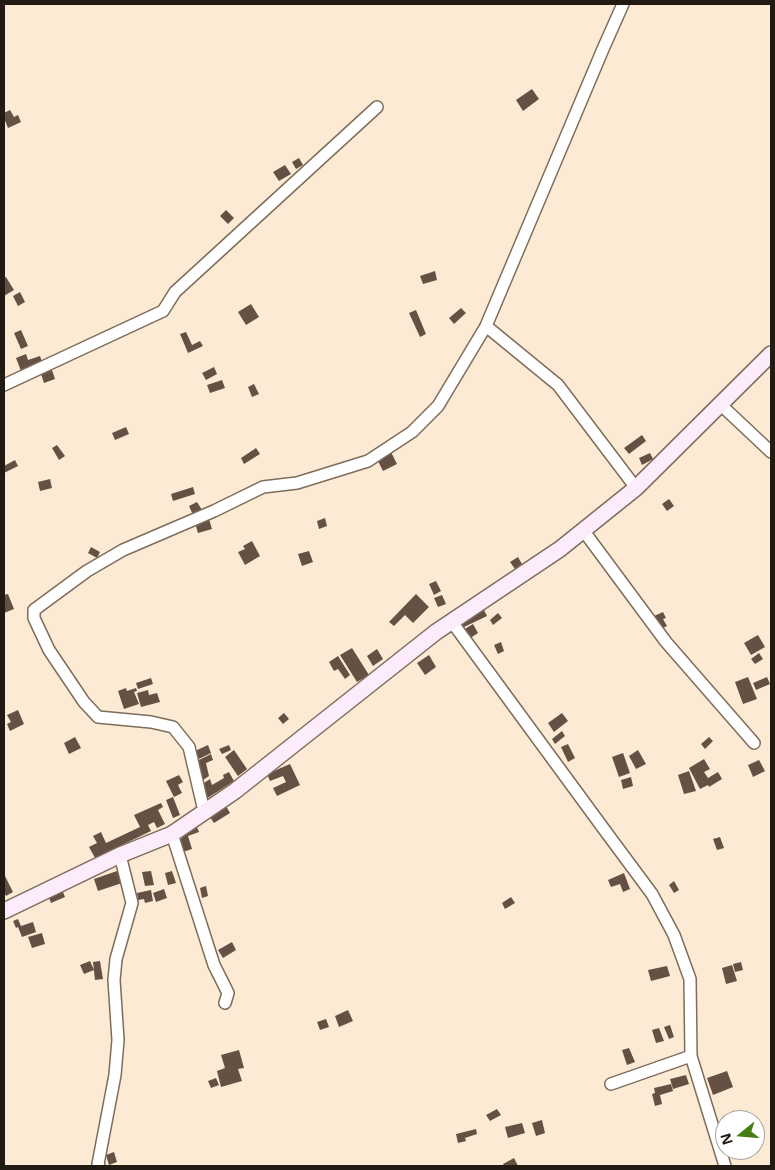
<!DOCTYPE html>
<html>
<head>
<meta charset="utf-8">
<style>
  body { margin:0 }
  #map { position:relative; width:775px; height:1170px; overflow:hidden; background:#fcead5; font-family:"Noto Sans",sans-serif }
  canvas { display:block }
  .frame { position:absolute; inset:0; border:5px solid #211b14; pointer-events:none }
  .north { position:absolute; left:715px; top:1110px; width:50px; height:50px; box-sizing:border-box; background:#fff; border:1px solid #a6a4a1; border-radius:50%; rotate:253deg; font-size:14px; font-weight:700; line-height:20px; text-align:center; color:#211b14 }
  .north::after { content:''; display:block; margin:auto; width:18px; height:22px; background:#457d14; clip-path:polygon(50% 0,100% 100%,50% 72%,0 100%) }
</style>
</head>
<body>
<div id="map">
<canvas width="775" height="1170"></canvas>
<div class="frame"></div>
<div class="north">N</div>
</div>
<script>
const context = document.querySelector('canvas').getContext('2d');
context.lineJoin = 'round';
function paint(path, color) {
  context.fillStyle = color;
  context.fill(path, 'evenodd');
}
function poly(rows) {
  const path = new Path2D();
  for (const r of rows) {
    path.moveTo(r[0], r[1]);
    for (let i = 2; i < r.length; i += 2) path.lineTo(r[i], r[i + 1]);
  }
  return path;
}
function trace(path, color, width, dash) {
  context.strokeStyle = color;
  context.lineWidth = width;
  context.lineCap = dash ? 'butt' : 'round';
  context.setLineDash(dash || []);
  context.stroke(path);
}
const building = poly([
  [532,89,539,99,523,111,516,100],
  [10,110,14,117,18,115,21,122,8,128,4,118,4,113],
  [299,158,303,165,296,169,292,162],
  [285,165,291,174,279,181,273,172],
  [226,210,234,218,228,224,220,216],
  [435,271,437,280,423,284,420,276],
  [6,277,14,290,4,296,4,278],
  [20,292,25,302,18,306,13,296],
  [251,304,259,317,246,325,238,312],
  [461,308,466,313,454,324,449,318],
  [416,310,426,334,420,337,409,313],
  [21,330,28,346,21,349,14,333],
  [186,332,192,345,200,341,203,346,188,353,180,334],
  [26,354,28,360,40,356,42,362,21,371,16,358],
  [51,367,55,379,44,383,40,371],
  [214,367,217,374,206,380,202,373],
  [222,380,225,388,210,393,207,385],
  [254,384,259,394,252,397,248,387],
  [126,427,129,434,115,440,112,433],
  [642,435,646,441,629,454,624,448],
  [57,445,65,456,59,460,52,448],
  [256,448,260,454,244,464,241,458],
  [391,452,397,464,383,471,377,459],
  [650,453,653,459,642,465,639,458],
  [15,460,18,466,4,473,4,466],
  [50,479,52,488,40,491,38,482],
  [193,487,195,494,173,501,171,494],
  [669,499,674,506,667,511,662,504],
  [197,502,202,510,193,515,189,506],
  [325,518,327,526,319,529,317,521],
  [209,519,212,529,198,533,195,523],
  [252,541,260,556,245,565,238,552,245,549,243,546],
  [91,547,100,552,97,558,88,553],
  [309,551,313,562,302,566,298,554],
  [518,557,522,564,515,569,510,562],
  [436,581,441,591,434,595,429,584],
  [8,594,14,609,4,613,4,595],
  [416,594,429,607,413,623,405,615,394,626,389,622],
  [442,595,446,604,438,607,434,598],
  [483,608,487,616,462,628,458,621],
  [663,612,666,618,663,619,667,626,659,630,652,617],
  [498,613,502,618,493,625,490,620],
  [473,624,478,633,469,639,463,630],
  [758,635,765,647,751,655,744,643],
  [501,642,504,651,498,654,494,645],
  [352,648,369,675,357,682,340,655],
  [377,649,383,659,373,666,367,656],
  [759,653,763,659,755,664,751,659],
  [429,655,436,667,425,675,417,663],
  [338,656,350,675,345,679,338,669,334,671,329,662],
  [748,677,757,699,743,704,735,682],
  [767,677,770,684,756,690,753,683],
  [151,678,153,684,138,689,136,683],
  [126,688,127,691,136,688,137,691,134,692,139,704,124,709,118,691],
  [148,690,149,695,157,693,160,702,141,707,137,693],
  [18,710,24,724,10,731,7,724,11,722,7,715],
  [284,713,289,719,283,724,278,718],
  [562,713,568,721,554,732,548,723],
  [562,731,565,736,555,744,552,739],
  [75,737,81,748,69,754,64,743],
  [709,737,713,741,705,749,701,744],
  [568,744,575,758,568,762,561,747],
  [208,745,211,753,199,759,195,751],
  [229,745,231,750,222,754,219,749],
  [234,750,247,769,238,776,225,757],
  [638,750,646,764,636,769,629,756],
  [623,753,630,773,619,777,612,757],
  [211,754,213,760,206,763,209,776,200,782,195,762],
  [704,759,710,769,704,772,708,778,718,772,722,779,709,787,708,785,700,789,689,768],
  [759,760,765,771,753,777,748,765],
  [290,764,300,785,277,796,273,788,286,782,283,776,270,781,267,774],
  [689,771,696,791,684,794,678,775],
  [229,772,234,781,206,799,201,785,210,779,212,785,224,778,223,775],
  [179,775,183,782,178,785,182,793,174,797,166,781],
  [631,777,633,786,623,789,621,780],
  [173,797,180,815,173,818,166,800],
  [161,803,163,807,158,810,165,824,157,828,154,822,148,825,151,831,95,858,89,847,97,843,93,836,101,832,106,843,140,827,134,815],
  [226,806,230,813,214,823,209,816],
  [196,825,199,832,188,836,192,849,183,852,179,839,183,838,172,834],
  [720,837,724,848,717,850,713,839],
  [117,871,122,883,98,891,94,879],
  [151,871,154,885,145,886,142,872],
  [172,871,176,883,168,885,165,873],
  [624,873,630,889,623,892,620,884,611,887,608,880],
  [4,874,13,892,6,896,4,892],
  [674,881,679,890,674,893,669,885],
  [206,886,208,896,202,898,200,888],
  [61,887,65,897,51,903,47,893],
  [164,889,167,898,156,902,153,893],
  [151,890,153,901,145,903,144,899,138,900,137,893],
  [511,897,515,903,505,909,502,903],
  [18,919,21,926,33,922,36,932,22,937,18,927,16,928,13,921],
  [42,933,45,944,32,948,28,937],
  [232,942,236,950,223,958,218,950],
  [90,961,94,970,84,974,80,965],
  [100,961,103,979,95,980,93,962],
  [741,962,743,970,735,972,733,964],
  [732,965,737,981,726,984,722,968],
  [667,966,670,976,651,981,648,970],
  [348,1010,353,1021,339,1027,335,1016],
  [326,1019,329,1027,320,1030,317,1022],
  [670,1025,674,1037,669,1039,664,1027],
  [659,1028,664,1041,656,1043,652,1030],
  [629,1048,635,1062,627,1065,622,1050],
  [239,1050,244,1068,238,1069,242,1081,221,1087,217,1071,225,1068,221,1055],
  [727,1071,733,1087,713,1095,707,1078],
  [686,1075,689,1084,673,1089,670,1079],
  [216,1078,219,1085,211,1088,208,1081],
  [671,1084,673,1091,660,1095,662,1104,655,1106,652,1094,655,1093,654,1088],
  [497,1109,501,1115,490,1121,486,1115],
  [542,1120,545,1133,536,1136,532,1123],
  [522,1123,525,1133,508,1138,505,1127],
  [476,1129,477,1134,465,1138,466,1141,458,1143,456,1134],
  [114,1152,117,1162,109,1165,106,1155],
  [514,1158,518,1166,504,1166,503,1164]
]);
const street = poly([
  [486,326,558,385,636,488],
  [4,385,163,311,175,292,377,107],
  [720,404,771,452],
  [583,530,666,642,754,743],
  [452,622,606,832,652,894,674,935,690,979,691,1056,725,1166],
  [204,811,189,747,173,727,151,722,98,717,84,702,49,650,34,618,34,610,87,571,123,550,214,511,263,487,297,483,368,461,412,432,438,406,486,326,603,49,623,4],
  [172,834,214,965,228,993,225,1003],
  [611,1084,691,1056],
  [99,1166,98,1164,115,1075,118,1040,114,980,116,959,132,903,120,855]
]);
const secondary = poly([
  [4,911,120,855,172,834,235,791,436,632,560,549,636,488,771,354]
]);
paint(building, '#655144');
trace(street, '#7d6d5a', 14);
trace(secondary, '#7d6d5a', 18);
trace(street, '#fff', 11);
trace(secondary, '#fcecfc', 15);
</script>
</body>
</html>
